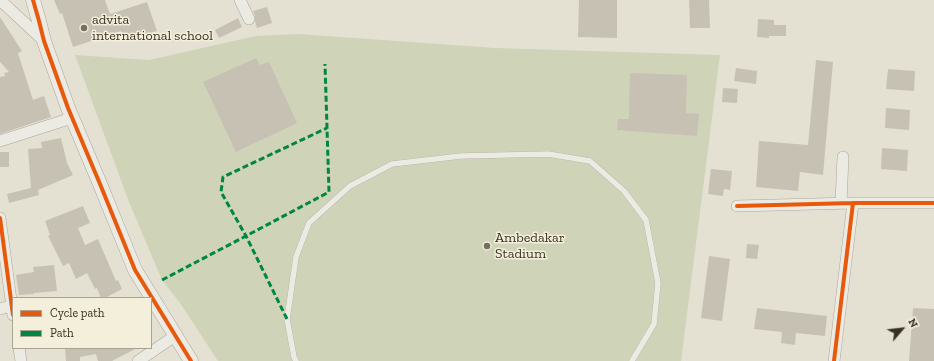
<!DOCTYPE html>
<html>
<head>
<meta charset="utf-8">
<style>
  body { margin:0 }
  #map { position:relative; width:934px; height:361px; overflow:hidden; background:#e4e1d3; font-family:"Zilla Slab",serif }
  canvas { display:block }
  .legend { position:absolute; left:12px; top:297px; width:140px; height:52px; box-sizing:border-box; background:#f3efda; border:1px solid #a9a391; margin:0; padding:5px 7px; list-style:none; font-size:12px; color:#393023 }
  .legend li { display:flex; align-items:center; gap:8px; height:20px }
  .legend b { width:20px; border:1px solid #a9a391 }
  .north { position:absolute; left:882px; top:309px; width:40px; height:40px; -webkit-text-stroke:3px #f3efda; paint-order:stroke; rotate:62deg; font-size:11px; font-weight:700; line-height:16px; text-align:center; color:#393023 }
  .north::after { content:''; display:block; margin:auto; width:14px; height:18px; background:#393023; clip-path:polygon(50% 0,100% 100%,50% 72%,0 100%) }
</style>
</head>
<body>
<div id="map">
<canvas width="934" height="361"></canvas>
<ul class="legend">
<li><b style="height:5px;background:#e8590c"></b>Cycle path</li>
<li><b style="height:5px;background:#00873e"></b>Path</li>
</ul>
<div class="north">N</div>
</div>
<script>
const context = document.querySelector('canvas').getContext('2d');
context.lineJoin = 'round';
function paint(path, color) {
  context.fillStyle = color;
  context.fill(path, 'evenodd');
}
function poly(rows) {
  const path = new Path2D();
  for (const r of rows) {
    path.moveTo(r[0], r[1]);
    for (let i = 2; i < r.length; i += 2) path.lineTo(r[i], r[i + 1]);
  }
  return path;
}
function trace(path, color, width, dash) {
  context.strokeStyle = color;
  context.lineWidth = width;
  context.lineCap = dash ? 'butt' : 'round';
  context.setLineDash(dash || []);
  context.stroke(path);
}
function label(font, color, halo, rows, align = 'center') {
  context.font = font + ' "Zilla Slab",serif';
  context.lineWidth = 3;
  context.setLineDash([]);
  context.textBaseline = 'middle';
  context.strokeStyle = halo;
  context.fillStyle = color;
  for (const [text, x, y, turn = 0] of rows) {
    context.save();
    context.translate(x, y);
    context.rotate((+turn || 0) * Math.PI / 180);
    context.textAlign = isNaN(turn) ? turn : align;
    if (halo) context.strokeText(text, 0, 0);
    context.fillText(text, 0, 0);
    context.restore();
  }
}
const green = poly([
  [298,34,495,48,720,55,681,361,218,361,180,303,162,280,129,202,75,55,149,60,256,36]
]);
const building = poly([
  [54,0,105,0,110,14,147,2,157,31,124,41,121,31,73,47,62,13,60,14],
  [579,0,617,0,617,38,578,37],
  [689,0,709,0,710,28,690,28],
  [267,7,272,23,257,28,255,21,255,16,253,11],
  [0,17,22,51,18,53,33,100,44,96,51,117,0,134,0,77,5,76,4,73,9,72,0,62],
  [238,18,242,27,219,38,215,30],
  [758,19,774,20,774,25,786,25,786,36,769,36,769,38,757,37],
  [256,58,260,65,269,62,297,123,236,152,203,82],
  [816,60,833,62,823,175,800,172,798,191,756,187,759,141,808,145],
  [736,68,757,71,756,84,734,81],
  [888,69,915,71,914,91,886,89],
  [630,73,687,75,686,113,699,114,697,136,617,130,618,119,629,119],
  [723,88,738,89,737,103,722,102],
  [886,108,910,110,909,130,885,128],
  [61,138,67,163,73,175,38,190,39,195,9,203,7,194,31,188,28,149,42,148,41,142],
  [882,148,908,150,907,171,881,169],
  [0,152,9,152,9,167,0,167],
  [711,169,732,171,730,190,724,189,723,196,708,194],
  [83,206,90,223,78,228,85,245,98,239,116,281,118,280,122,289,105,298,101,298,97,288,95,289,87,273,76,279,69,263,63,266,48,236,50,235,45,221],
  [747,244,759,245,757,259,746,258],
  [709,256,730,259,722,321,701,318],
  [54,265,57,291,34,293,34,294,19,295,16,275,34,272,33,267],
  [757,308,827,316,825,336,796,333,795,345,781,343,782,332,754,329],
  [913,308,934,309,934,361,909,361],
  [65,348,137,348,112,361,98,361,96,354,80,357,80,361,66,361]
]);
const service = poly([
  [296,361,294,357,287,319,296,257,309,223,350,186,392,164,461,156,548,154,590,161,624,191,646,220,658,283,654,324,632,361]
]);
const minor = poly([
  [0,0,44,41],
  [240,0,249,19],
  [0,141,72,118],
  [841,203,843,157],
  [737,206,853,203,934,203],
  [0,218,13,315],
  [0,309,11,306],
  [19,348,21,361],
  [138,361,175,336],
  [834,361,853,203]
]);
const tertiary = poly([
  [33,0,39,21,44,41,68,108,100,184,135,270,191,361]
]);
const quiet = poly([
  [162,280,246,236,329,192,325,64],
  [287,319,246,236,221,192,223,177,327,128]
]);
const cycleway = poly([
  [33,0,39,21,44,41,68,108,100,184,135,270,191,361],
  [737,206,853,203,934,203],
  [0,218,13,315],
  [834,361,853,203]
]);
const markers = [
  [84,28,4,"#756e61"],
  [487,246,4,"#756e61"]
];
const poiNames = [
  ["advita",92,20],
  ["international school",92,36],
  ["Ambedakar",495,238],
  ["Stadium",495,254]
];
paint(green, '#cfd3b7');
paint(building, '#c7c1b4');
trace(service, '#aaa69b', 6);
trace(minor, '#aaa69b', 12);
trace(tertiary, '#aaa69b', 15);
trace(service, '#ecebe3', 5.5);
trace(minor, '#ecebe3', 11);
trace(tertiary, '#ecebe3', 14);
trace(quiet, '#00873e', 3, [6, 3]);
trace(cycleway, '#e8590c', 4);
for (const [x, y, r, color] of markers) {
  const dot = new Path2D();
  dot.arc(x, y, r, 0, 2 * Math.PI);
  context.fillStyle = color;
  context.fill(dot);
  trace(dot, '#f3efda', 1.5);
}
label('14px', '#393023', '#f3efda', poiNames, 'left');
</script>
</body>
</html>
